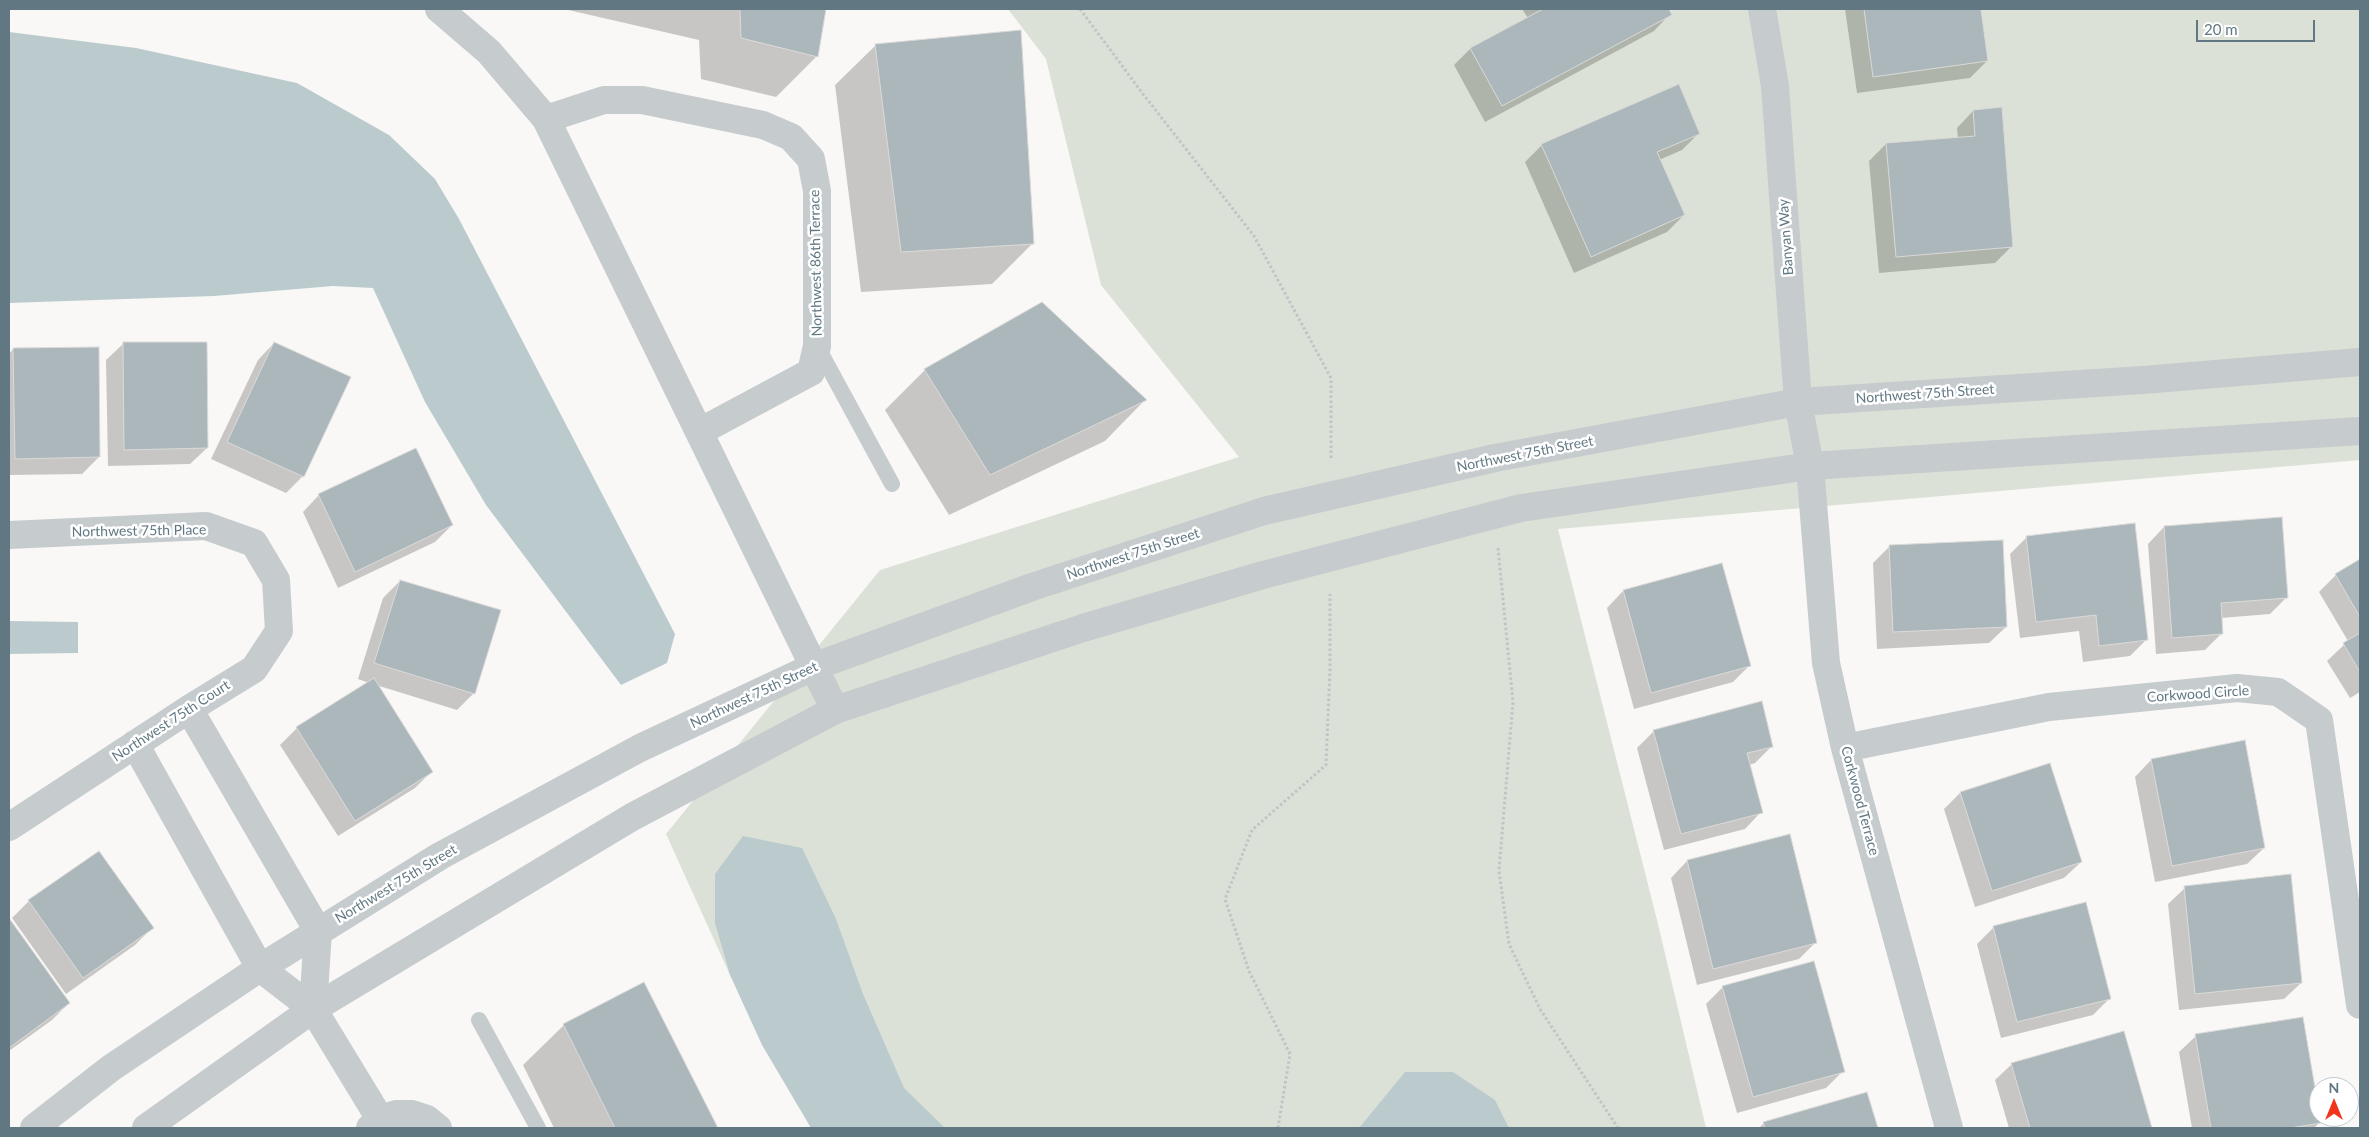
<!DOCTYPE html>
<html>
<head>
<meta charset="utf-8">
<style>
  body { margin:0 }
  #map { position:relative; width:2369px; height:1137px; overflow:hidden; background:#f9f8f6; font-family:Lato,sans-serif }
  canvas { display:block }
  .frame { position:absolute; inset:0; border:10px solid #617883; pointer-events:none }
  .north { position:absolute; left:2309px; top:1077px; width:50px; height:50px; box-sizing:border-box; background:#fff; border:1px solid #c0c9cd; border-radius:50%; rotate:0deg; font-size:14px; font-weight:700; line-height:20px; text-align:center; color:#617883 }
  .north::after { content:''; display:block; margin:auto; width:18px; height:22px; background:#f1351d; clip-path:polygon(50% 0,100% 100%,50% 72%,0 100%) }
  .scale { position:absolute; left:2196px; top:20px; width:119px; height:22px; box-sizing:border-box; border:2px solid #617883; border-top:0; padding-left:6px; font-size:15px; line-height:18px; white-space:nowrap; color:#617883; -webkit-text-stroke:4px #fff; paint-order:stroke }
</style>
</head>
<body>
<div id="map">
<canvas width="2369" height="1137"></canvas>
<div class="frame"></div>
<div class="north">N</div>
<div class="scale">20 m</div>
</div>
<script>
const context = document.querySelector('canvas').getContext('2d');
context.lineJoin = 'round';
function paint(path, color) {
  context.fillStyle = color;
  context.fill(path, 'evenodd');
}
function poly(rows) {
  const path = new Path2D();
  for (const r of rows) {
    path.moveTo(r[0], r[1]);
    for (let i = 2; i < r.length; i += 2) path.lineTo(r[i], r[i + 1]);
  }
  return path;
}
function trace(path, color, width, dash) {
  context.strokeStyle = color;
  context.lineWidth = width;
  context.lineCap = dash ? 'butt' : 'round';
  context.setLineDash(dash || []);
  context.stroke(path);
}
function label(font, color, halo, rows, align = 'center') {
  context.font = font + ' Lato,sans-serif';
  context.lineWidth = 5;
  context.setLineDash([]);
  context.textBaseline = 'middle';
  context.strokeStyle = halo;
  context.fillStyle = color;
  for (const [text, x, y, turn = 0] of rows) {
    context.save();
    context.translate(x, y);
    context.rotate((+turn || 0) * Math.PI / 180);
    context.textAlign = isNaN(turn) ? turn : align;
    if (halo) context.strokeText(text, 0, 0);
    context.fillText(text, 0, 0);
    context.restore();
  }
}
const green = poly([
  [1008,9,2360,9,2360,460,1558,529,1658,924,1706,1128,811,1128,730,975,666,834,880,570,1239,457,1101,285,1046,59]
]);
const water = poly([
  [9,32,136,48,297,83,389,135,435,179,459,219,675,634,667,663,621,685,486,505,425,402,373,288,333,286,214,296,9,303],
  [9,621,78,622,78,653,9,654],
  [743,836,802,848,836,919,863,994,904,1088,945,1128,811,1128,762,1045,730,975,715,923,715,874],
  [1405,1072,1453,1072,1495,1100,1509,1128,1359,1128]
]);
const shadow = poly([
  [564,9,825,9,817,56,776,97,701,79,699,40],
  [1522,9,1667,9,1670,14,1654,31,1485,122,1454,65,1470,49,1528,18],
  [1845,9,1980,9,1987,61,1970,78,1857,93],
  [876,45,1032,244,992,284,861,292,835,85],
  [1973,111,2012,246,1995,263,1879,273,1869,161,1886,144,1958,138,1957,128],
  [1699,133,1682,150,1659,160,1684,215,1667,232,1574,273,1525,162,1542,145],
  [274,343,349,378,303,476,286,493,211,459,258,360],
  [123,344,207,448,190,464,108,466,106,360],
  [13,349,99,457,82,474,9,475,9,354],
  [925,370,1145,400,1105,441,949,515,885,410],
  [319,495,452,525,435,542,338,588,303,512],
  [2164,527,2287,597,2270,614,2221,618,2222,633,2205,650,2156,654,2148,544],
  [2027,537,2147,639,2130,656,2083,662,2079,631,2020,638,2010,554],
  [1890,546,2006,627,1989,643,1877,649,1873,563],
  [2360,560,2360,692,2350,698,2327,661,2348,641,2319,592,2336,575],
  [1722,564,1749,666,1733,682,1634,709,1607,608,1623,591],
  [400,581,474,693,457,710,376,685,431,772,415,788,338,836,280,745,297,728,369,683,358,679,383,598],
  [1654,731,1772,746,1755,763,1749,765,1761,812,1745,829,1664,850,1637,748],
  [2151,760,2264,848,2247,864,2155,882,2135,777],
  [1960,793,2081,862,2064,878,1975,907,1944,809],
  [99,853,152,928,135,945,66,994,12,918,29,901],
  [1687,861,1815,943,1799,959,1697,985,1671,878],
  [2185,888,2301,983,2284,999,2179,1010,2168,904],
  [9,920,69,1003,52,1020,9,1051],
  [1994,927,2110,998,2093,1015,2001,1038,1977,944],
  [644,984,716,1128,554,1128,523,1065,564,1025],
  [1723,987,1843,1071,1826,1088,1737,1113,1706,1004],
  [2123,1033,2151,1128,2009,1128,1995,1080,2012,1064],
  [2196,1036,2319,1123,2314,1128,2192,1128,2179,1052],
  [1866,1094,1876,1128,1759,1128,1764,1123]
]);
const building = poly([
  [740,9,826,9,818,57,741,38,740,9],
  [1543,9,1669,9,1672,15,1502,106,1470,48,1543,9],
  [1864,9,1981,9,1988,61,1873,77,1864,9],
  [1021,30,1034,244,901,252,875,44,1021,30],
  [1679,84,1700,134,1657,152,1685,215,1591,257,1541,144,1679,84],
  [2002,107,2013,247,1896,257,1886,143,1975,136,1973,110,2002,107],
  [1042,302,1147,400,990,475,924,369,1042,302],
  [123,342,207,342,208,448,124,450,123,342],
  [274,342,351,377,304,477,227,442,274,342],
  [99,347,100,457,15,459,13,348,99,347],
  [416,448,453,525,355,572,318,494,416,448],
  [2282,517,2288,598,2221,603,2223,634,2172,638,2164,526,2282,517],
  [2135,523,2148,640,2099,646,2096,615,2036,622,2026,536,2135,523],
  [2003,540,2007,627,1893,632,1889,545,2003,540],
  [2360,559,2360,617,2335,574,2360,559],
  [1722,563,1751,666,1651,693,1623,590,1722,563],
  [400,580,501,610,475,694,374,663,400,580],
  [2360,633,2360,672,2343,643,2360,633],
  [374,678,433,772,355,821,296,727,374,678],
  [1762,701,1773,747,1747,753,1763,813,1681,834,1653,730,1762,701],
  [2245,740,2265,848,2172,866,2151,759,2245,740],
  [2050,763,2082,862,1992,891,1960,792,2050,763],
  [1790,834,1817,943,1713,969,1687,860,1790,834],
  [99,851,154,928,83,978,28,900,99,851],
  [2291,874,2302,983,2195,994,2184,886,2291,874],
  [2086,902,2111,999,2017,1022,1993,926,2086,902],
  [9,918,70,1003,9,1048,9,918],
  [1814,961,1845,1072,1753,1097,1722,986,1814,961],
  [644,982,718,1128,615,1128,563,1024,644,982],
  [2303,1017,2321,1123,2290,1128,2211,1128,2195,1034,2303,1017],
  [2124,1031,2152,1128,2030,1128,2011,1063,2124,1031],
  [1867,1092,1878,1128,1765,1128,1763,1122,1867,1092]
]);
const path = poly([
  [1080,9,1143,94,1254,236,1331,378,1331,460],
  [1498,548,1513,702,1499,871,1509,944,1540,1009,1618,1128],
  [1278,1128,1290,1054,1249,971,1225,899,1252,830,1326,765,1330,669,1330,594]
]);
const service = poly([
  [817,346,892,484],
  [479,1020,538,1128]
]);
const minor = poly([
  [439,9,489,52,546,119,835,710],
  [1762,9,1775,86,1798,402,1810,466,1826,663,1845,748,1949,1128],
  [546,119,604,100,642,100,763,125,791,137,811,159,817,191,817,346,811,372,699,432],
  [9,535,206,526,254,543,276,580,279,631,254,669,189,709,9,827],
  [189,709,318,931,313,1009],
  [135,744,260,968,313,1009,380,1119],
  [1845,748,2049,707,2237,688,2278,692,2319,720,2360,1005],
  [370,1128,380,1119,396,1114,412,1114,427,1119,438,1128]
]);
const tertiary = poly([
  [34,1128,111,1068,260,968,440,856,640,748,813,667,1032,587,1264,511,1495,458,1798,402,2143,380,2360,362],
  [146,1128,313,1009,632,817,835,710,1083,628,1263,575,1521,508,1810,466,2360,431]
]);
const streetNames = [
  ["Banyan Way",1786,237,-94],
  ["Northwest 86th Terrace",816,263,-91],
  ["Northwest 75th Street",1925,394,-4],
  ["Northwest 75th Street",1525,454,-11],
  ["Northwest 75th Place",139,531,-1],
  ["Northwest 75th Street",1133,554,-18],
  ["Corkwood Circle",2198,694,-4],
  ["Northwest 75th Street",754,695,-25],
  ["Northwest 75th Court",171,721,-33],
  ["Corkwood Terrace",1860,801,75],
  ["Northwest 75th Street",396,884,-31]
];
paint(green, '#dbe1d6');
paint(water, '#bbcbcd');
paint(shadow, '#0003');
paint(building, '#acb7bb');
trace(building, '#dadad8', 1);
trace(path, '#c1c4c6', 3, [2.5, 2.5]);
trace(service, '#c6cbce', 16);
trace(minor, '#c6cbce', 28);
trace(tertiary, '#c6cbce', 28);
label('14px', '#617883', '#fff', streetNames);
</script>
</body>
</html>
